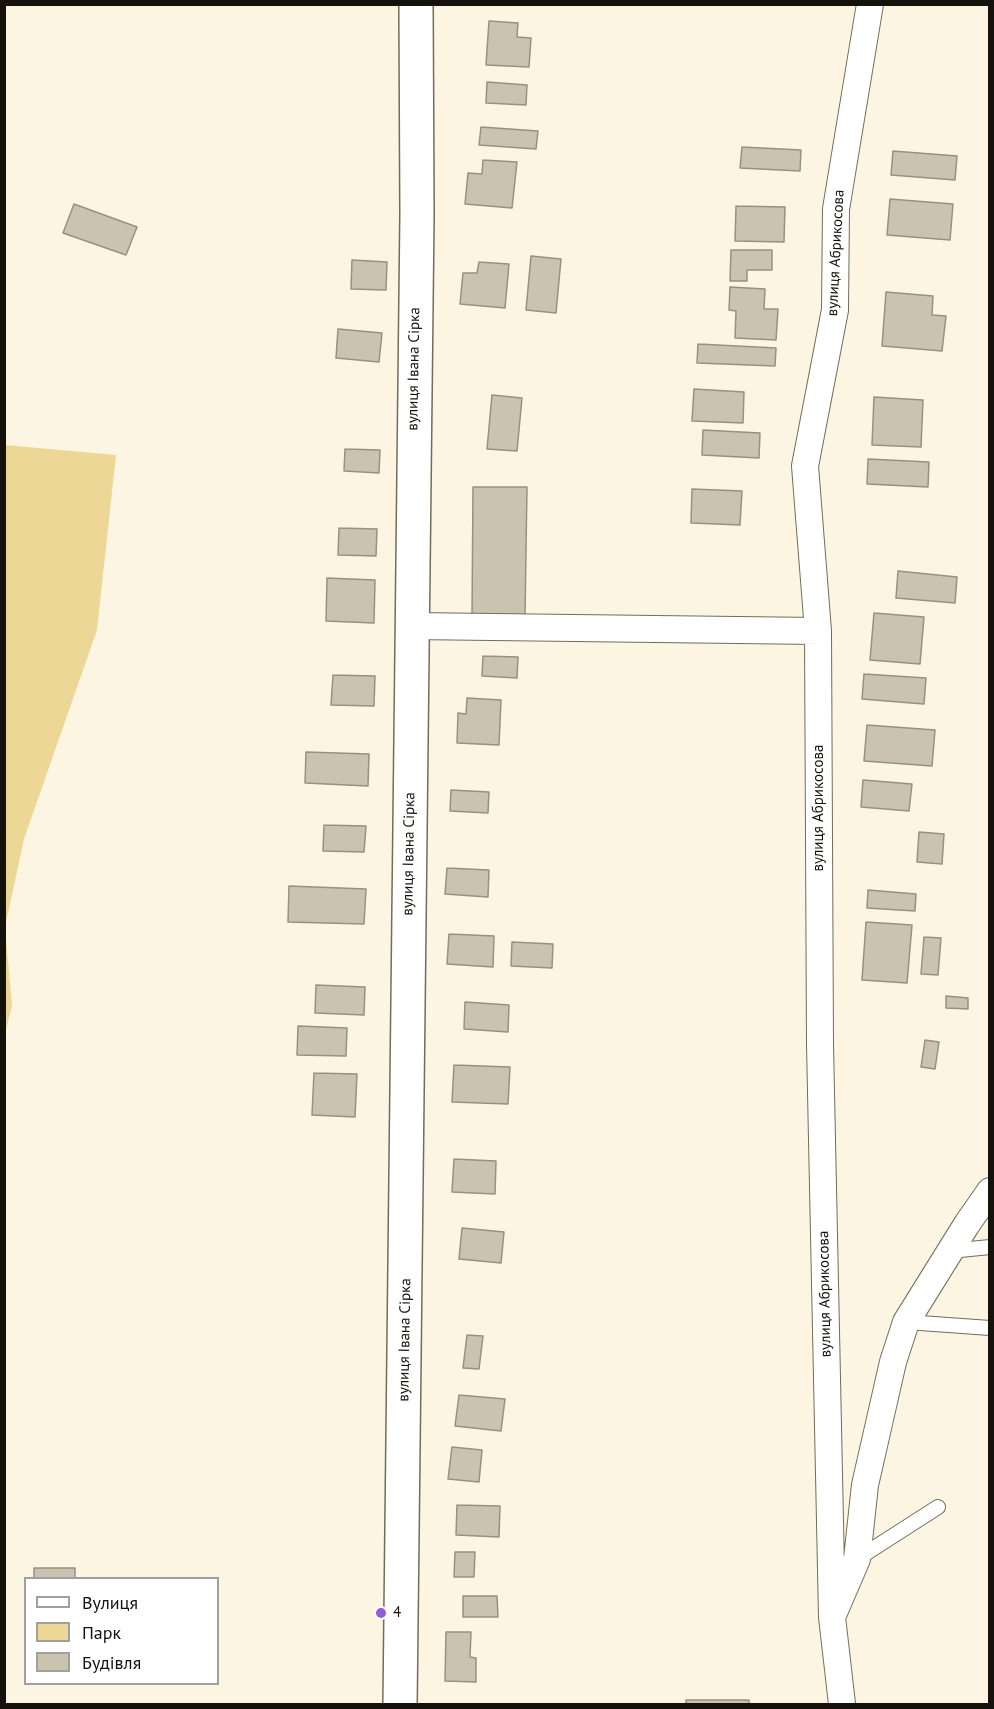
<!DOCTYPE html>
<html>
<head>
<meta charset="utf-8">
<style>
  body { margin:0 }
  #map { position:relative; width:994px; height:1709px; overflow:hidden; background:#fcf5e1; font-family:"PT Sans",sans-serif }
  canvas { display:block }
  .frame { position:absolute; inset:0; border:6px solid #14120b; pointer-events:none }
  .legend { position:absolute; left:24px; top:1577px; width:195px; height:108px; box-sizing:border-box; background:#fff; border:2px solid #a1a09d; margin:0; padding:8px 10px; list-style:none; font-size:18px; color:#14120b }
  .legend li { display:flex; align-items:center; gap:12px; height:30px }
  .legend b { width:30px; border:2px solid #a1a09d }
</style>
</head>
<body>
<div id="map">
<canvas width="994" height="1709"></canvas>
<div class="frame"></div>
<ul class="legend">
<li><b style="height:8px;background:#fff"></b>Вулиця</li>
<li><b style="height:16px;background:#edd797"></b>Парк</li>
<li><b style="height:16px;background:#cac3b0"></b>Будівля</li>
</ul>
</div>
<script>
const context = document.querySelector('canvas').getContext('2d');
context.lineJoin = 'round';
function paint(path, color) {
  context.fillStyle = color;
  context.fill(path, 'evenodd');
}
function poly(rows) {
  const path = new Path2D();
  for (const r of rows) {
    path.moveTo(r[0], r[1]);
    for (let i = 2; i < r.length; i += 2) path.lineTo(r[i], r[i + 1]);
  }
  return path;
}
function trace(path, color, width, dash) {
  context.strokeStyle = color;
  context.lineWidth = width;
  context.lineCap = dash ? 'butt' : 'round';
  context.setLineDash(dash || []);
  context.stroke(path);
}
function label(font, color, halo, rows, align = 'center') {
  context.font = font + ' "PT Sans",sans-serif';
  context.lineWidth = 4.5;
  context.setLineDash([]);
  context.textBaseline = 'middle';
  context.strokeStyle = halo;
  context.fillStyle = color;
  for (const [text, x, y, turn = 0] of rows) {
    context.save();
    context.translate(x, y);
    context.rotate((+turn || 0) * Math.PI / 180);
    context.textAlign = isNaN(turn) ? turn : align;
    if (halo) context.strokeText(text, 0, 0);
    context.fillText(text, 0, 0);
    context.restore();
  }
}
const green = poly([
  [5,445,116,455,97,630,24,839,5,927,12,1006,5,1033]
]);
const building = poly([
  [489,21,518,23,517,37,531,38,529,67,486,65,489,21],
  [487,82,527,85,526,105,486,103,487,82],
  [481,127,538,131,536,149,479,145,481,127],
  [742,147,801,150,800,171,740,168,742,147],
  [893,151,957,156,955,180,891,175,893,151],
  [483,160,517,162,512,208,465,204,468,173,482,174,483,160],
  [890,199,953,204,950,240,887,235,890,199],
  [74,204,137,227,126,255,63,233,74,204],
  [736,206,785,207,784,242,735,241,736,206],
  [731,250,772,250,772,270,747,270,747,281,730,281,731,250],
  [531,256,561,259,556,313,526,310,531,256],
  [352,260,387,262,386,290,351,289,352,260],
  [479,262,509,264,505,308,460,304,463,273,477,273,479,262],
  [730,287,765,289,764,309,778,309,776,340,735,338,736,311,729,310,730,287],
  [886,292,933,296,932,315,946,316,942,351,882,346,886,292],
  [338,329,382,333,379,362,336,358,338,329],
  [698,344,776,348,775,366,697,363,698,344],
  [694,389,744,392,743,423,692,421,694,389],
  [492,395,522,398,517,451,487,449,492,395],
  [874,397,923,400,921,447,872,445,874,397],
  [703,430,760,433,759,458,702,455,703,430],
  [345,449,380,450,379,473,344,471,345,449],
  [868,459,929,462,928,487,867,484,868,459],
  [473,487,527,487,525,616,472,616,473,487],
  [692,489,742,491,740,525,691,523,692,489],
  [339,528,377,529,376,556,338,555,339,528],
  [898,571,957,577,955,603,896,598,898,571],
  [327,578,375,580,374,623,326,621,327,578],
  [874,613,924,617,920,664,870,660,874,613],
  [483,656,518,657,517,678,482,676,483,656],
  [864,674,926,678,924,704,862,699,864,674],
  [333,675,375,676,374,706,331,705,333,675],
  [467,698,501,700,499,745,457,743,458,713,466,714,467,698],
  [867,725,935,730,932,766,864,761,867,725],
  [306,752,369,754,368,786,305,783,306,752],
  [863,780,912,784,909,811,861,807,863,780],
  [451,790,489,792,488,813,450,811,451,790],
  [324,825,366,826,364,852,323,851,324,825],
  [919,832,944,834,942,864,917,862,919,832],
  [447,868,489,870,488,897,445,894,447,868],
  [289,886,366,889,364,924,288,922,289,886],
  [868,890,916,894,915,911,867,908,868,890],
  [866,922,912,925,907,983,862,980,866,922],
  [449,934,494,936,493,967,447,964,449,934],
  [924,937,941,938,938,975,921,974,924,937],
  [512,942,553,944,552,968,511,966,512,942],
  [316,985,365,987,364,1015,315,1013,316,985],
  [946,996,968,998,968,1009,946,1008,946,996],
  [465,1002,509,1005,508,1032,464,1029,465,1002],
  [298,1026,347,1028,346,1056,297,1055,298,1026],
  [925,1040,939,1042,935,1069,921,1067,925,1040],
  [454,1065,510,1067,508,1104,452,1102,454,1065],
  [314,1073,357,1074,355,1117,312,1115,314,1073],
  [454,1159,496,1161,495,1194,452,1192,454,1159],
  [462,1228,504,1232,501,1263,459,1259,462,1228],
  [467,1335,483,1336,479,1369,463,1368,467,1335],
  [459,1395,505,1399,501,1431,455,1426,459,1395],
  [452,1447,482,1450,479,1482,448,1479,452,1447],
  [457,1505,500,1506,499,1537,456,1535,457,1505],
  [455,1552,475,1552,474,1577,454,1577,455,1552],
  [34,1568,75,1568,75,1578,34,1578,34,1568],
  [463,1596,497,1596,498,1617,463,1617,463,1596],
  [446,1632,471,1632,470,1657,476,1658,476,1682,445,1681,446,1632],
  [686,1700,749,1700,749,1704,686,1704,686,1700]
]);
const lane = poly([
  [950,1251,990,1247],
  [906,1322,990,1328],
  [857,1559,938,1507]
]);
const street = poly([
  [412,626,818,631],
  [832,1617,820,1044,818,631,805,466,835,310,836,209,870,4],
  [842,1704,832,1617,857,1559,865,1485,893,1362,906,1322,967,1224,990,1191]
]);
const secondary = poly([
  [400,1704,417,214,416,4]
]);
const markers = [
  [381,1613,6,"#925cd5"]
];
const streetNames = [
  ["вулиця Абрикосова",836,253,-87],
  ["вулиця Івана Сірка",414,369,-89],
  ["вулиця Абрикосова",819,808,-90],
  ["вулиця Івана Сірка",409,854,-89],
  ["вулиця Абрикосова",825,1294,-91],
  ["вулиця Івана Сірка",405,1340,-89]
];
const poiNames = [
  ["4",393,1613]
];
paint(green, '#edd797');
paint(building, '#cac3b0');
trace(building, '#97917f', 1.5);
trace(lane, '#726c5a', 16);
trace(street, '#726c5a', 28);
trace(secondary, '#726c5a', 36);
trace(lane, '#fff', 14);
trace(street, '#fff', 26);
trace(secondary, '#fff', 33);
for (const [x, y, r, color] of markers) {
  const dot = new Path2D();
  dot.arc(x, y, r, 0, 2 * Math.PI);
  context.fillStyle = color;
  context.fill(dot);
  trace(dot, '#fff', 2);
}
label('15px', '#14120b', '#fff', streetNames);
label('15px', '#14120b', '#fff', poiNames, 'left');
</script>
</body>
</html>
